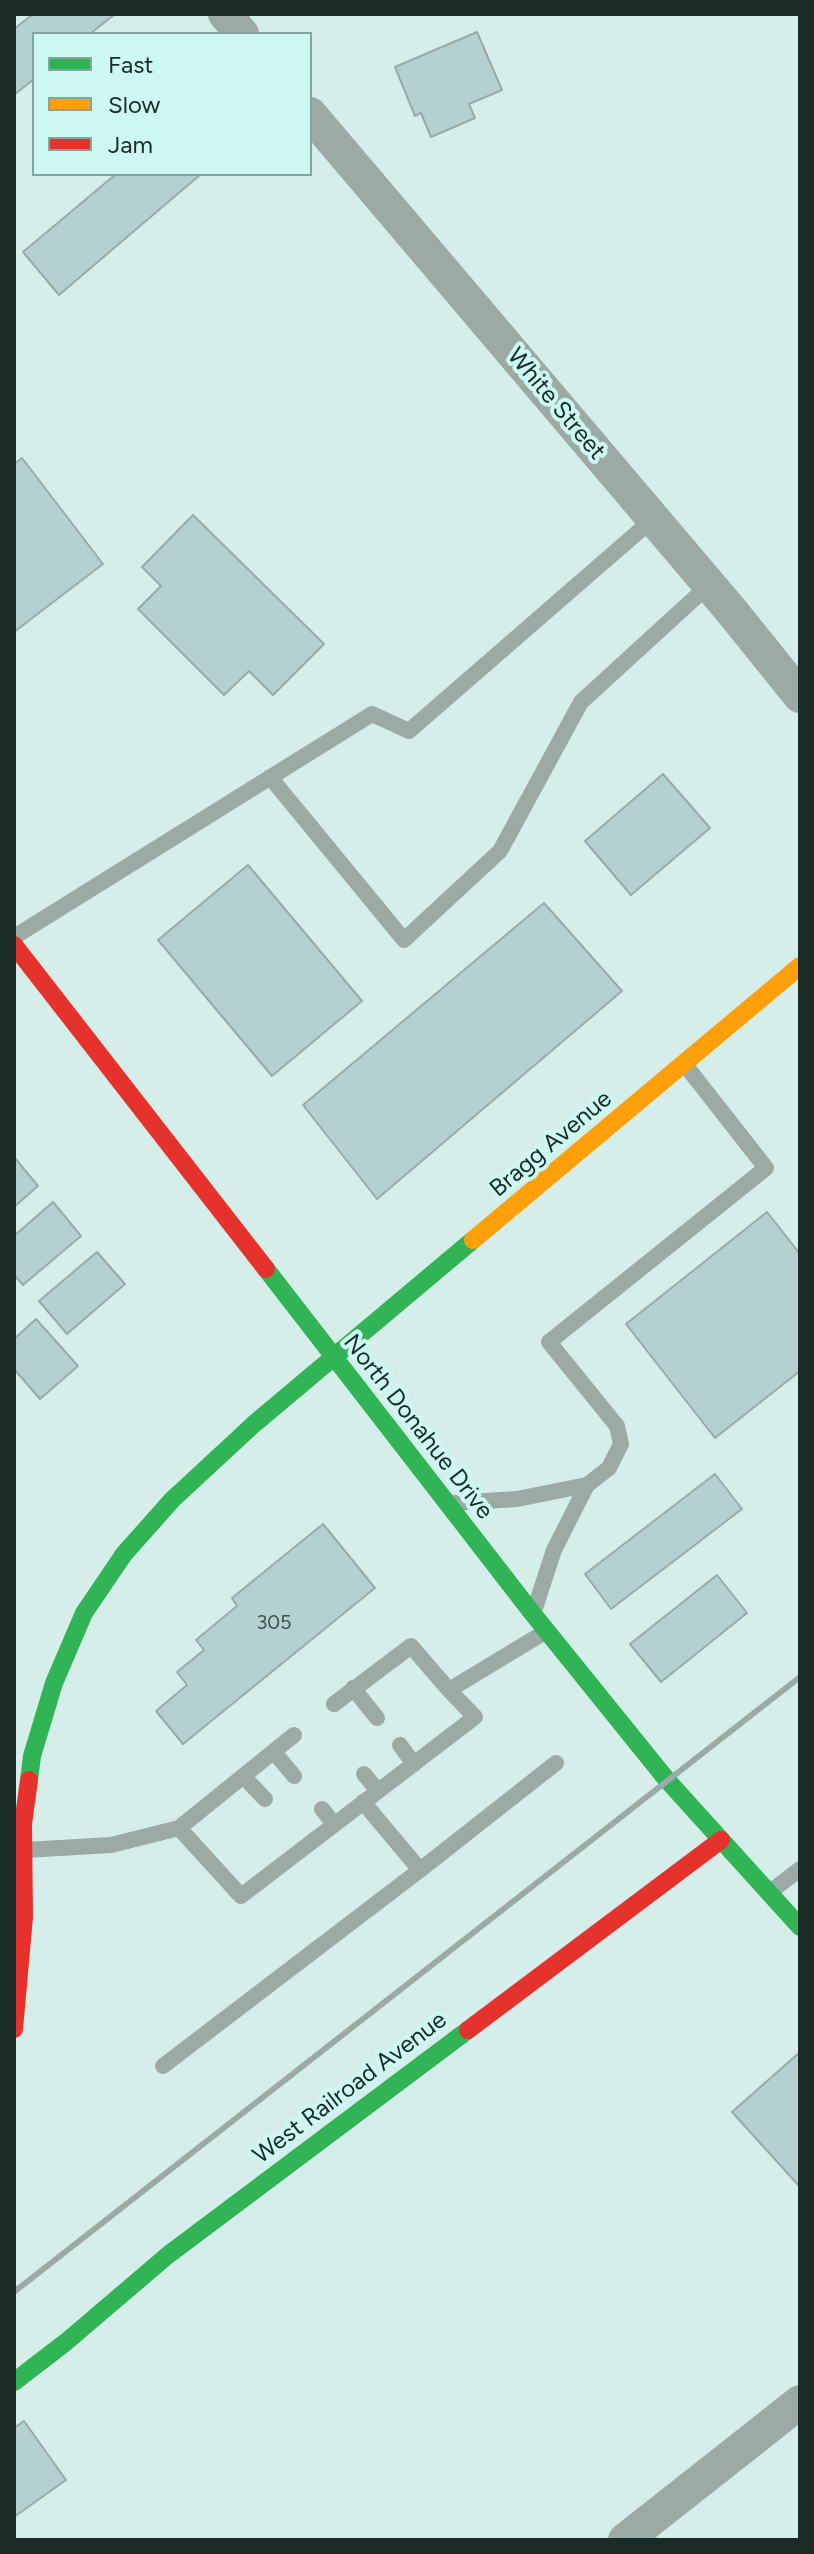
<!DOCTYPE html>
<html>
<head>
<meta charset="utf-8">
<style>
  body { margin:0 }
  #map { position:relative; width:814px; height:2554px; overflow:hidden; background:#d6eeea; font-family:Figtree,sans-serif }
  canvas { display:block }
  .frame { position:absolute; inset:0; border:16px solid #192a27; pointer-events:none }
  .legend { position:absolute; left:32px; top:32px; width:280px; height:144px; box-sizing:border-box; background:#ccf8f1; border:2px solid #84a6a0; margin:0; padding:10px 14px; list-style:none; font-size:24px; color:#192a27 }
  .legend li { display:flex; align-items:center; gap:16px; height:40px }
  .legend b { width:40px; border:2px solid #84a6a0 }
</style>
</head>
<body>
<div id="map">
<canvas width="814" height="2554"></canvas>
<div class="frame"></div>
<ul class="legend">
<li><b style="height:10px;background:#30b455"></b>Fast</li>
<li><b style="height:10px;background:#ff9f0a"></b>Slow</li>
<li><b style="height:10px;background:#e5322d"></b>Jam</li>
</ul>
</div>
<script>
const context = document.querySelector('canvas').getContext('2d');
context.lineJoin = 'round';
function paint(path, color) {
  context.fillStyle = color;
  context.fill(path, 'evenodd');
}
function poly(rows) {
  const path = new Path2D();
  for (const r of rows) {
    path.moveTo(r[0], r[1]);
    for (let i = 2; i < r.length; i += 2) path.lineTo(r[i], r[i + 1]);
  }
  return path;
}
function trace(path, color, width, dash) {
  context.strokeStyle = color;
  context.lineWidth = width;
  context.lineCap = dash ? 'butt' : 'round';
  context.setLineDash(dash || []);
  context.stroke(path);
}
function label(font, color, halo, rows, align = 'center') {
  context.font = font + ' Figtree,sans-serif';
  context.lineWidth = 8;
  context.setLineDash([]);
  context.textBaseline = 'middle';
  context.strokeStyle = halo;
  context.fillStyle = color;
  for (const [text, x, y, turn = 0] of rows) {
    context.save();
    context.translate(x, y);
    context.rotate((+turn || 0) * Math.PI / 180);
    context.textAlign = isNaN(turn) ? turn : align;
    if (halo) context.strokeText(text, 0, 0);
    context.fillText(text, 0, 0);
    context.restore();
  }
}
const building = poly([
  [33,14,115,14,90,34,34,34,34,79,14,95,14,29,33,14],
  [477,32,502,90,469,104,475,118,431,137,421,113,415,116,395,67,477,32],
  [116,174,201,174,59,295,23,252,116,174],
  [22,458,103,564,14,632,14,464,22,458],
  [193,515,324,644,273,695,249,671,224,695,138,609,161,586,142,567,193,515],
  [663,774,710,828,631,895,585,841,663,774],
  [248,865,362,1001,272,1076,158,940,248,865],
  [544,903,622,991,377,1199,303,1105,544,903],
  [14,1157,38,1186,14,1207,14,1157],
  [53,1202,81,1236,23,1285,14,1275,14,1236,53,1202],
  [767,1212,800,1254,800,1371,715,1438,626,1324,767,1212],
  [97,1252,125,1284,67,1334,39,1301,97,1252],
  [36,1319,78,1366,40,1399,14,1369,14,1339,36,1319],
  [715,1474,742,1509,611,1609,585,1574,715,1474],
  [323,1524,375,1588,183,1744,156,1711,187,1685,177,1672,204,1650,196,1640,237,1606,232,1598,323,1524],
  [717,1575,747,1613,661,1682,630,1644,717,1575],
  [800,2052,800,2187,732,2112,800,2052],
  [24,2421,66,2480,14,2517,14,2428,24,2421]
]);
const lane = poly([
  [270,777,404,940,500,851,581,702,709,585],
  [14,937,372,714,409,731,653,519],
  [587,1485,609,1468,621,1444,617,1426,549,1342,766,1168,686,1066],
  [453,1503,517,1499,587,1485,554,1550,535,1608],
  [353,1688,377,1718],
  [334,1704,411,1646,449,1690,545,1632],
  [400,1745,414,1764],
  [274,1752,294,1776],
  [364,1774,378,1791],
  [243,1776,265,1799],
  [363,1802,420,1870,556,1763],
  [322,1809,334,1824],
  [179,1828,241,1896,475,1717,449,1690],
  [25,1850,111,1845,179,1828,294,1735],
  [770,1892,800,1869],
  [163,2066,420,1870]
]);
const street = poly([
  [225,14,242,34],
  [310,114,729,608,800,696],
  [625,2540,800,2402]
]);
const fast = poly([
  [266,1269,533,1614,667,1780,800,1927],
  [29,1780,32,1756,54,1683,84,1613,124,1554,172,1500,254,1424,473,1240],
  [14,2382,66,2342,168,2255,468,2030]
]);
const slow = poly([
  [473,1240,800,966]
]);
const jam = poly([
  [14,945,266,1269],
  [14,2029,24,1917,23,1824,29,1780],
  [468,2030,721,1840]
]);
const rail = poly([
  [14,2292,800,1677]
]);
const numberNames = [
  ["305",274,1623]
];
const streetNames = [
  ["White Street",556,404,50],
  ["Bragg Avenue",551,1144,-40],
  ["North Donahue Drive",418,1427,52],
  ["West Railroad Avenue",350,2088,-37]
];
paint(building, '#b4d0d1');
trace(building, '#98abaa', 2);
trace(lane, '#9baaa5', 16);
trace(street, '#9baaa5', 34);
trace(fast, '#30b455', 18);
trace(slow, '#ff9f0a', 18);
trace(jam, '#e5322d', 18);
trace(rail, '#9caaa6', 6);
label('20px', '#405452', null, numberNames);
label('24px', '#192a27', '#ccf8f1', streetNames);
</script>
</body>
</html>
